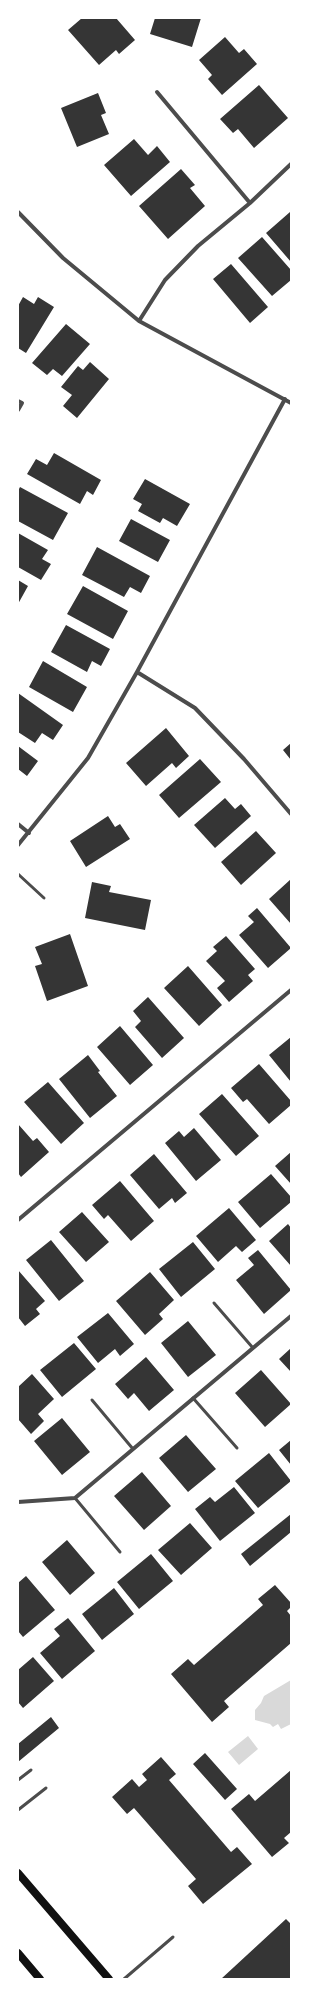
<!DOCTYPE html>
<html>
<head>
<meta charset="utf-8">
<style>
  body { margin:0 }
  #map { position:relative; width:309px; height:1997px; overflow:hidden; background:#fff; font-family:"Asap Condensed",sans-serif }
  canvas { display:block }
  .frame { position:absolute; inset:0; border:19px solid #fff; pointer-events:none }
</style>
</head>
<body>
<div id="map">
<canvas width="309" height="1997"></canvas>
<div class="frame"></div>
</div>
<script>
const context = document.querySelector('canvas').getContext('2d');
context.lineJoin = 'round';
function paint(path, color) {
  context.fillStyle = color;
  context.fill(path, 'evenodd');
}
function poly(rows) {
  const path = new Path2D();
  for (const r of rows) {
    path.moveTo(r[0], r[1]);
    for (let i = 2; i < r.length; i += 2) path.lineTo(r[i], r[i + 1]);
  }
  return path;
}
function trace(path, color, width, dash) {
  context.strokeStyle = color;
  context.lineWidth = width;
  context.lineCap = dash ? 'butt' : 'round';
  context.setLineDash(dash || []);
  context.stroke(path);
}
const water = poly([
  [291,1680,291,1724,281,1729,278,1724,273,1727,270,1724,255,1720,255,1710,261,1703,264,1696],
  [248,1736,258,1749,239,1765,228,1752]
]);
const building = poly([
  [82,18,116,18,135,40,119,54,116,50,99,65,68,30],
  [155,18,201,18,192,47,150,34],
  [225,37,239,53,244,49,257,64,222,95,208,79,212,75,199,60],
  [259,85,288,118,254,148,238,129,233,133,220,119],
  [98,93,106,113,101,115,109,134,77,147,61,108],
  [134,139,148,155,157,146,170,162,131,196,104,165],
  [181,169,195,185,190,188,205,206,168,239,139,206],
  [290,212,291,214,291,262,266,233],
  [262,237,291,270,291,280,272,296,238,258],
  [231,264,268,307,250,323,213,279],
  [23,297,34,304,38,297,54,307,26,353,18,348,18,306],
  [66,324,90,344,62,376,53,369,47,375,32,363],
  [90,362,109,379,77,418,63,406,72,395,61,387,78,366,83,370],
  [54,453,101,480,93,495,87,491,80,504,27,474,36,459,47,465],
  [145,479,190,504,177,526,163,518,160,523,138,511,142,504,133,499],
  [20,487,68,513,53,540,18,521,18,491],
  [131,519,170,540,158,562,119,541],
  [18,533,48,550,42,559,51,564,41,580,18,567],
  [97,547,150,576,141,593,130,587,124,597,82,575],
  [18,580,28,586,18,604],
  [83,586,128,611,113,639,67,614],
  [66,625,110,649,101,666,92,661,87,672,51,652],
  [43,661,87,687,73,712,29,687],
  [18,693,63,725,53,740,42,733,35,743,18,732],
  [166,728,189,756,176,768,172,763,146,786,126,763],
  [291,743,291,760,283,750],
  [18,746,38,761,27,776,18,769],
  [200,759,221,782,179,818,159,795],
  [225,798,235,809,241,804,251,816,215,848,194,825],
  [108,816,115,827,120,824,130,839,86,867,70,841],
  [256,831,276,853,241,885,221,862],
  [291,879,291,924,269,899],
  [92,882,111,886,109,892,151,900,145,930,85,918],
  [257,908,291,948,268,968,239,935,254,922,248,916],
  [70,934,88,986,47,1001,35,966,42,964,35,947],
  [226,936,255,969,248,975,253,981,229,1002,217,988,225,981,206,961,217,951,213,947],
  [188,966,222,1005,199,1026,164,988],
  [148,997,184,1038,162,1058,135,1027,141,1021,133,1011],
  [120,1026,153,1065,130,1085,97,1047],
  [291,1037,291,1082,269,1055],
  [88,1055,100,1071,98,1072,117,1096,90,1118,59,1079],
  [259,1064,291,1101,291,1105,269,1124,247,1099,243,1102,231,1088],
  [48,1082,84,1123,61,1144,24,1102],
  [222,1094,259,1136,236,1156,199,1114],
  [18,1124,33,1141,37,1138,49,1152,21,1177,18,1173],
  [194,1128,221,1160,196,1181,165,1143,179,1131,184,1137],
  [291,1152,291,1184,275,1166],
  [154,1154,187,1193,175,1203,172,1198,159,1209,130,1175],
  [271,1174,291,1197,291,1202,260,1228,238,1202],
  [120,1181,154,1221,131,1241,108,1215,104,1219,92,1205],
  [229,1208,256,1240,242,1252,236,1246,218,1262,196,1236],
  [82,1212,109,1242,86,1262,59,1232],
  [288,1224,291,1228,291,1266,269,1241],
  [51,1240,84,1281,59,1301,26,1260],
  [193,1242,215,1269,181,1297,159,1269],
  [258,1250,291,1290,264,1314,236,1280,254,1265,248,1258],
  [18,1270,45,1301,36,1309,40,1314,25,1326,18,1317],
  [150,1272,174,1300,159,1314,163,1319,145,1335,116,1301],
  [108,1313,134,1344,120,1356,115,1349,98,1363,77,1337],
  [188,1321,216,1355,188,1377,161,1343],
  [74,1343,96,1369,62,1397,40,1370],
  [291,1348,291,1372,279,1359],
  [146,1357,174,1390,149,1411,134,1393,128,1399,115,1384],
  [261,1370,291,1404,265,1427,235,1393],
  [32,1374,54,1399,38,1414,44,1421,31,1434,18,1419,18,1387],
  [62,1418,90,1452,62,1475,34,1441],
  [186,1435,216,1469,188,1492,159,1458],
  [291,1440,291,1465,279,1450],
  [269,1453,291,1481,258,1508,235,1481],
  [142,1472,171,1506,144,1530,114,1496],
  [234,1487,255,1513,220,1541,195,1509,210,1497,215,1502],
  [291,1514,291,1532,250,1566,241,1554],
  [190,1523,212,1548,181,1575,158,1550],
  [67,1540,95,1573,70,1595,42,1562],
  [151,1554,173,1581,139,1609,117,1582],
  [26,1576,55,1610,23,1637,18,1631,18,1583],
  [275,1585,291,1603,291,1607,287,1611,291,1616,291,1643,224,1701,229,1707,212,1722,171,1674,188,1659,194,1665,263,1605,258,1599],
  [114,1588,134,1614,102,1640,82,1614],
  [68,1618,95,1651,62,1679,40,1653,60,1636,54,1629],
  [33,1657,54,1681,23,1708,18,1702,18,1670],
  [51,1717,59,1728,18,1762,18,1744],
  [205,1753,237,1789,225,1800,193,1764],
  [161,1757,176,1774,169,1780,231,1852,237,1847,252,1864,203,1904,188,1886,196,1879,134,1808,127,1814,112,1797,132,1779,139,1787,147,1780,142,1774],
  [291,1770,291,1832,284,1838,289,1843,272,1857,231,1809,249,1794,255,1801],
  [286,1919,291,1924,291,1979,221,1979]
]);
const service = poly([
  [18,874,44,898],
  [214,1303,253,1348],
  [193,1398,237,1448],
  [92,1400,133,1449],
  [75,1498,120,1552],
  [18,1780,31,1770],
  [18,1810,46,1788],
  [124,1979,173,1937]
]);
const minor = poly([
  [157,92,250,203],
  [18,212,63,258,139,321,291,403],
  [139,321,165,280,198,246,250,203,291,164],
  [18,401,22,403,18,410],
  [137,672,195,708,244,759,291,814],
  [18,824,29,833],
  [18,845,88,758,137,672,285,399],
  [18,1220,291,990],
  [18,1502,75,1498,291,1316]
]);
const secondary = poly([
  [18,1873,109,1979],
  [18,1953,40,1979]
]);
paint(water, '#d9d9d9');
paint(building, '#353535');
trace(service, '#4c4c4c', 3);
trace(minor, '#4c4c4c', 4);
trace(secondary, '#111', 8);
</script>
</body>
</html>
